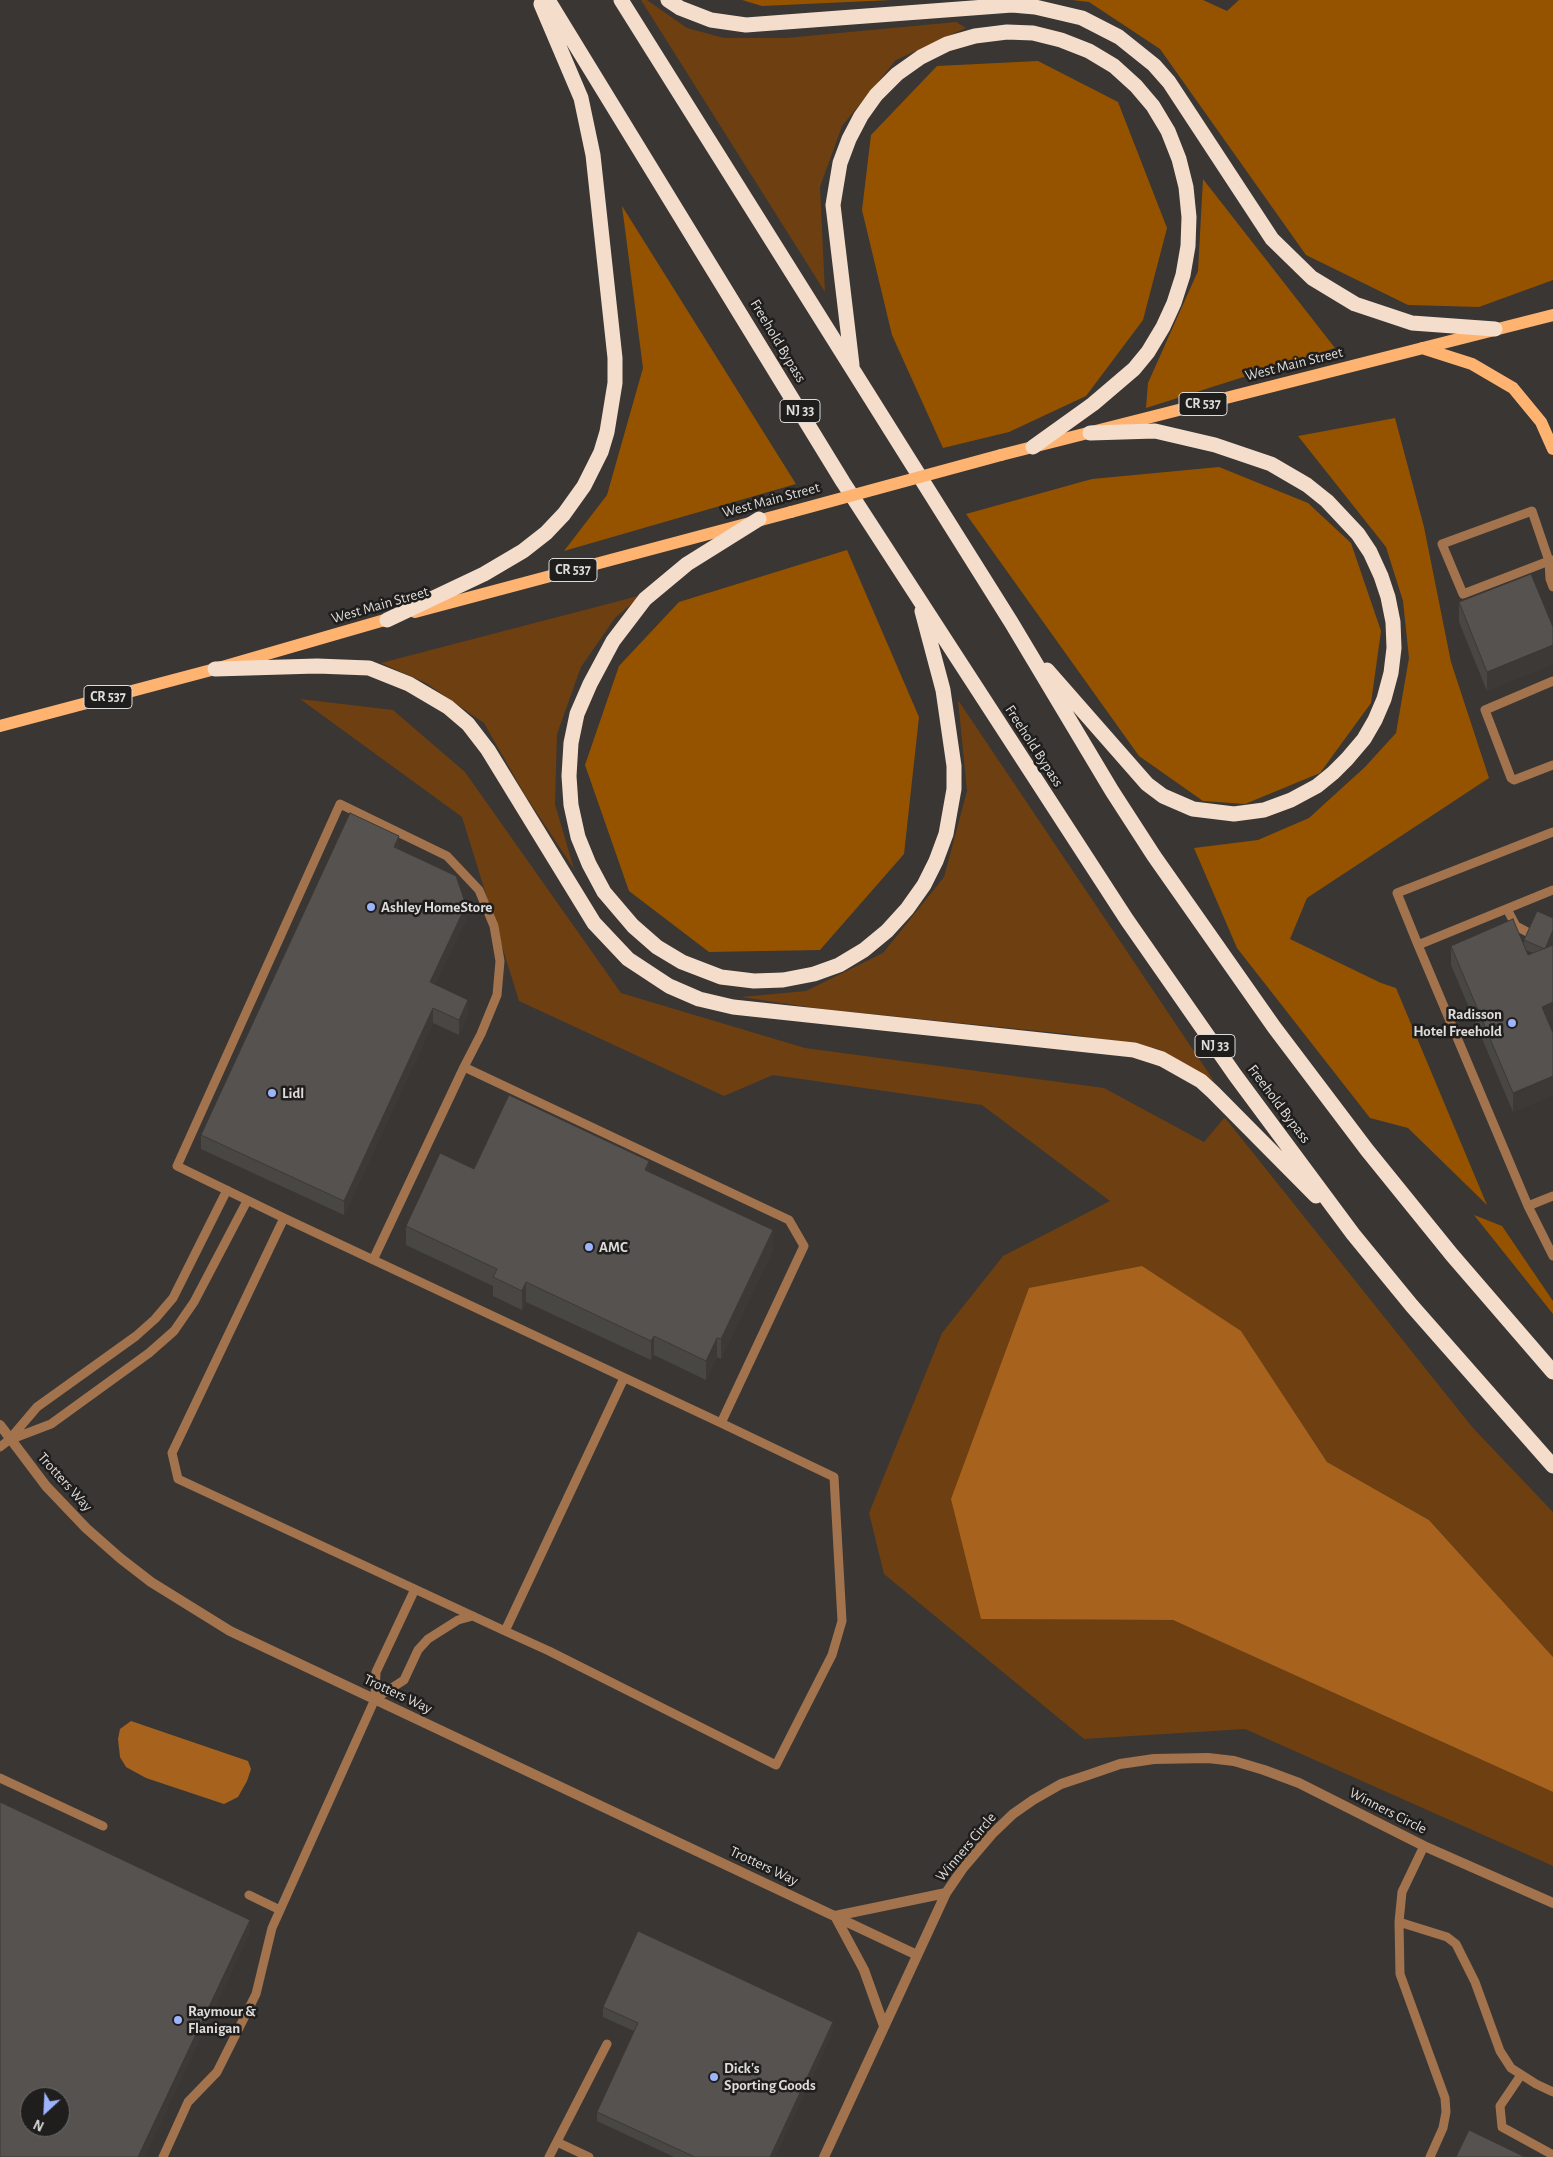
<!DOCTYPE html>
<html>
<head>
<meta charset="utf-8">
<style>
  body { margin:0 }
  #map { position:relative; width:1553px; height:2157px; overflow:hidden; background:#393634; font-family:"Alegreya Sans",sans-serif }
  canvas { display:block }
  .north { position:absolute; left:20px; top:2087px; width:50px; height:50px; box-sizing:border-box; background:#1f1e1d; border:1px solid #6b6a69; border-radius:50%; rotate:205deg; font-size:14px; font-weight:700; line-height:20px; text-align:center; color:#dddcda }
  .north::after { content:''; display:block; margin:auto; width:18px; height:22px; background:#9db4fd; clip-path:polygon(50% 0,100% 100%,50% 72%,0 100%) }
</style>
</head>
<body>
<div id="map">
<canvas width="1553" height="2157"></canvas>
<div class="north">N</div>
</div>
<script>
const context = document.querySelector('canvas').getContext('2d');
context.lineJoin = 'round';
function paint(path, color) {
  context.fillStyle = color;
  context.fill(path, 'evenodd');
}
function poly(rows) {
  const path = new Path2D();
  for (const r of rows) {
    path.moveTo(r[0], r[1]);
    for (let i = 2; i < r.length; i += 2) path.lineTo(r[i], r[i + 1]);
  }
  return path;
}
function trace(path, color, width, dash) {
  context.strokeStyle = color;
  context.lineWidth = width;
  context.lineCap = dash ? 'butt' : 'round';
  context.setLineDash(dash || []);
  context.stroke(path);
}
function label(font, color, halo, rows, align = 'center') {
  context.font = font + ' "Alegreya Sans",sans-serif';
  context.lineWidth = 5;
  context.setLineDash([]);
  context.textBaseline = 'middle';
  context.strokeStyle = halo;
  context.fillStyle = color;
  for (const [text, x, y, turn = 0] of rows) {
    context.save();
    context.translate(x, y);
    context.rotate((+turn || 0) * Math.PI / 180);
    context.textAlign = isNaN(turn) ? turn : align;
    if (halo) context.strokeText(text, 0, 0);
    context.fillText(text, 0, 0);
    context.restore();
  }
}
const green = poly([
  [641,0,647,0,687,28,724,38,786,38,956,22,966,28,896,60,842,126,820,187,825,292],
  [642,595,615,618,581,667,557,734,555,804,574,869,525,795,484,723,426,683,381,663],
  [300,699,393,710,465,772,621,993,805,1048,1104,1088,1204,1142,1224,1118,1226,1119,1473,1428,1553,1512,1553,1657,1429,1520,1327,1462,1241,1331,981,1619,1173,1620,1553,1792,1553,1866,1245,1729,1084,1739,884,1574,869,1513,942,1333,1003,1256,1110,1201,982,1105,773,1075,724,1096,519,1001,462,817],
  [958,700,1214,1081,1158,1049,1068,1034,822,1009,741,997,806,991,883,953,944,877,967,791]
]);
const forest = poly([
  [742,0,892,0,762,6],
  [1072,0,1203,0,1227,11,1239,0,1553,0,1553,280,1479,307,1408,305,1306,255,1160,49,1089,2],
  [1038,61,1118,102,1167,228,1143,320,1086,396,1009,432,943,448,892,335,862,210,871,135,937,66],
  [1203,179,1335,348,1146,408,1148,383,1198,271],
  [622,206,796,484,564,551,607,495,643,368],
  [1395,418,1424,527,1451,662,1489,778,1307,898,1290,939,1381,983,1396,988,1487,1205,1408,1128,1370,1118,1237,948,1194,848,1258,840,1309,818,1365,767,1396,733,1409,658,1403,601,1386,547,1298,436],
  [1219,467,1308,503,1351,543,1381,631,1371,703,1320,773,1245,804,1203,801,1139,756,966,514,1092,479],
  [847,550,919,717,904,854,820,950,709,952,629,891,585,765,619,666,679,602],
  [1474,1215,1502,1226,1553,1301,1553,1314]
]);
const water = poly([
  [1142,1266,1241,1331,1327,1462,1429,1520,1553,1657,1553,1792,1173,1620,981,1619,951,1499,1029,1288],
  [131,1721,248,1761,251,1769,247,1781,238,1797,224,1804,146,1778,126,1767,120,1757,118,1739,120,1729]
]);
const lane = poly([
  [1553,560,1549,561,1463,594,1442,544,1532,511,1549,561,1550,579,1553,587],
  [1553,681,1485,710,1511,778,1514,780,1553,765],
  [1553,890,1418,945,1528,1206,1553,1256],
  [1507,909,1516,926,1531,934],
  [1418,945,1397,893,1553,832],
  [1528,1206,1553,1196],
  [284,1218,172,1453,178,1479,505,1631,624,1378],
  [373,1260,464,1067,481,1034,497,995,500,961,494,926,479,890,447,856,340,804,177,1166,284,1218,721,1423,804,1246,789,1220,464,1067],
  [9,1440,51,1424,149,1353,174,1331,194,1302,247,1201],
  [0,1447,9,1440,37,1407,136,1336,155,1319,173,1298,227,1190],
  [505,1631,549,1651,776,1765,832,1655,842,1621,834,1477,721,1423],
  [375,1699,404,1680,418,1650,428,1639,458,1620,473,1616],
  [0,1778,103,1826],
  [1424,1846,1402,1892,1399,1922,1400,1974,1445,2098,1446,2112,1443,2128,1430,2157],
  [249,1895,280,1910],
  [1399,1922,1447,1937,1456,1944,1475,1982,1500,2051,1511,2068,1536,2084,1553,2092],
  [1521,2075,1500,2106,1502,2127,1553,2155],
  [557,2142,589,2157],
  [163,2157,188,2102,217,2072,256,1994,272,1928,375,1699,376,1672,415,1589],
  [549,2157,607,2044]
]);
const street = poly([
  [0,1425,46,1486,86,1528,120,1558,151,1582,230,1631,917,1955],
  [884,2026,864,1970,835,1916,946,1893],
  [824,2157,946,1893,963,1868,992,1834,1013,1814,1033,1800,1061,1784,1091,1774,1120,1764,1154,1759,1208,1758,1234,1761,1264,1770,1299,1783,1424,1846,1553,1903]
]);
const primary = poly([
  [1422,348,1472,364,1513,388,1541,422,1553,449],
  [1001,455,1553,315],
  [415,612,791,512],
  [0,726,215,669,395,617]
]);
const highway = poly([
  [548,0,843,482,1127,920,1235,1075,1353,1234,1412,1306,1553,1466],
  [621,0,1011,622,1112,791,1154,856,1274,1027,1367,1150,1452,1255,1553,1372],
  [668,0,680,8,711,20,746,25,1012,5,1035,7,1082,18,1119,37,1154,65,1169,82,1272,239,1312,278,1355,304,1412,323,1495,329],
  [852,365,833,205,840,163,849,139,861,116,876,95,897,74,921,57,947,44,975,36,1007,32,1033,33,1061,40,1089,51,1114,66,1136,86,1153,106,1168,131,1179,159,1186,187,1189,217,1188,246,1183,275,1174,303,1163,327,1148,352,1134,369,1093,404,1033,447],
  [759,519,687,564,645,599,613,641,590,684,577,714,571,743,569,776,571,805,578,837,589,864,604,892,633,926,657,947,682,962,721,977,754,981,783,980,814,974,839,965,864,950,887,931,907,909,924,885,936,861,946,834,954,789,954,766,943,690,922,611],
  [387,620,484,574,523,551,546,533,564,514,584,486,601,452,607,432,615,383,615,358,593,155,581,98,541,4],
  [215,669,317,666,369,668,409,684,448,707,468,724,488,750,594,923,628,959,669,986,699,999,733,1007,1134,1050,1162,1059,1201,1081,1213,1092,1316,1196],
  [1047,670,1147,784,1163,796,1193,809,1234,814,1264,810,1291,800,1317,786,1333,773,1347,759,1364,739,1375,720,1384,699,1391,673,1394,648,1393,622,1388,597,1381,576,1370,552,1358,534,1327,501,1307,485,1271,464,1215,445,1155,431,1090,433]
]);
const primaryBridge = poly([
  [791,512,1001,455]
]);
const wall = poly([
  [1531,574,1487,691,1459,622,1459,602],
  [399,849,466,919,435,985,468,1014,459,1035,433,1023,344,1215,201,1149,201,1135],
  [1553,918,1553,940,1550,946,1549,1023,1553,1033,1553,1095,1513,1112,1451,965,1451,946,1524,947,1524,940],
  [1526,950,1533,953,1528,955],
  [474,1169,649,1172,773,1249,721,1359,717,1357,706,1380,654,1355,651,1360,526,1302,522,1310,493,1296,493,1286,406,1245,406,1226],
  [603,2007,833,2031,775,2157,674,2157,597,2121,597,2112,634,2031,603,2017]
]);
const shadedWall = poly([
  [1553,645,1553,665,1487,691,1487,672],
  [399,836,399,850,394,847],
  [466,905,466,919,430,997,430,982],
  [1553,930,1553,940,1545,959,1545,949],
  [468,1000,468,1014,459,1035,459,1020],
  [1553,1002,1553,1021,1542,1026,1542,1007],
  [433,1008,433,1023,344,1215,344,1201],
  [1553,1076,1553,1095,1513,1112,1513,1093],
  [649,1161,649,1180,645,1170],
  [773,1230,773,1249,721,1359,721,1339],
  [526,1282,526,1302,522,1310,522,1291],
  [654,1336,654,1355,651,1360,651,1341],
  [717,1338,717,1357,706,1380,706,1361],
  [250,1920,250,1934,145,2157,138,2157],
  [833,2022,833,2031,775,2157,770,2157]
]);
const building = poly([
  [1531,574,1553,627,1553,645,1487,672,1459,602,1531,574],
  [350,813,399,836,394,847,456,876,466,905,430,982,468,1000,459,1020,433,1008,344,1201,201,1135,350,813],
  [1537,911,1553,918,1553,930,1545,949,1524,940,1537,911],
  [1513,919,1528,955,1553,945,1553,1002,1542,1007,1553,1033,1553,1076,1513,1093,1451,946,1513,919],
  [509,1095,649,1161,645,1170,773,1230,721,1339,717,1338,706,1361,654,1336,651,1341,526,1282,522,1291,493,1277,497,1269,406,1226,440,1153,474,1169,509,1095],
  [0,1802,250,1920,138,2157,0,2157,0,1802],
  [30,2097,60,2097,60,2127,30,2127,30,2097],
  [638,1931,833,2022,770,2157,695,2157,597,2112,638,2023,603,2007,638,1931],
  [1469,2130,1525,2157,1456,2157,1469,2130]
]);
const markers = [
  [371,907,5,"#9db4fd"],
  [1512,1023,5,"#9db4fd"],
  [272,1093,5,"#9db4fd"],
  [589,1247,5,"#9db4fd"],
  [178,2020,5,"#9db4fd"],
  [714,2077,5,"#9db4fd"]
];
const shields = [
  [1203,404,48],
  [800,411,40],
  [573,570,48],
  [108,697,48],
  [1215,1046,40]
];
const shieldNames = [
  ["CR 537",1203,404],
  ["NJ 33",800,411],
  ["CR 537",573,570],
  ["CR 537",108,697],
  ["NJ 33",1215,1046]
];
const streetNames = [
  ["Freehold Bypass",778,341,59],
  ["West Main Street",1294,364,-14],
  ["West Main Street",771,500,-15],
  ["West Main Street",380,605,-16],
  ["Freehold Bypass",1034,746,57],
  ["Freehold Bypass",1279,1104,53],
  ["Trotters Way",65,1482,48],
  ["Trotters Way",398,1694,25],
  ["Winners Circle",1388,1811,27],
  ["Winners Circle",966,1847,-50],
  ["Trotters Way",764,1866,25]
];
const poiNames = [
  ["Ashley HomeStore",381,907],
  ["Radisson",1502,1014,"right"],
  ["Hotel Freehold",1502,1031,"right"],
  ["Lidl",282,1093],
  ["AMC",599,1247],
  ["Raymour &",188,2011],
  ["Flanigan",188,2028],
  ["Dick's",724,2068],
  ["Sporting Goods",724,2085]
];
paint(green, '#6e3f10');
paint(forest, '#955300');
paint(water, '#a7631e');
trace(lane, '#a2734c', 9);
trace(street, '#a2734c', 10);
trace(primary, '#ffb371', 12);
trace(highway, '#f4ddcb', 15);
trace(primaryBridge, '#ffb371', 12);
paint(wall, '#494744');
paint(shadedWall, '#3c3937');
paint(building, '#55524f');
trace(building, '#3c3937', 1);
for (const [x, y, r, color] of markers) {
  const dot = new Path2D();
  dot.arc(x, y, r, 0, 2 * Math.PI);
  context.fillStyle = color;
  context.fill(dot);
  trace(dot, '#1f1e1d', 2);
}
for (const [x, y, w] of shields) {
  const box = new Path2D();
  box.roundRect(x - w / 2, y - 11.5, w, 23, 4);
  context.fillStyle = '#1f1e1d';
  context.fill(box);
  trace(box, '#dddcda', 1);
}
label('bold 14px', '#dddcda', null, shieldNames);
label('15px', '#dddcda', '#1f1e1d', streetNames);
label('bold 15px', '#dddcda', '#1f1e1d', poiNames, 'left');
</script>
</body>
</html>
